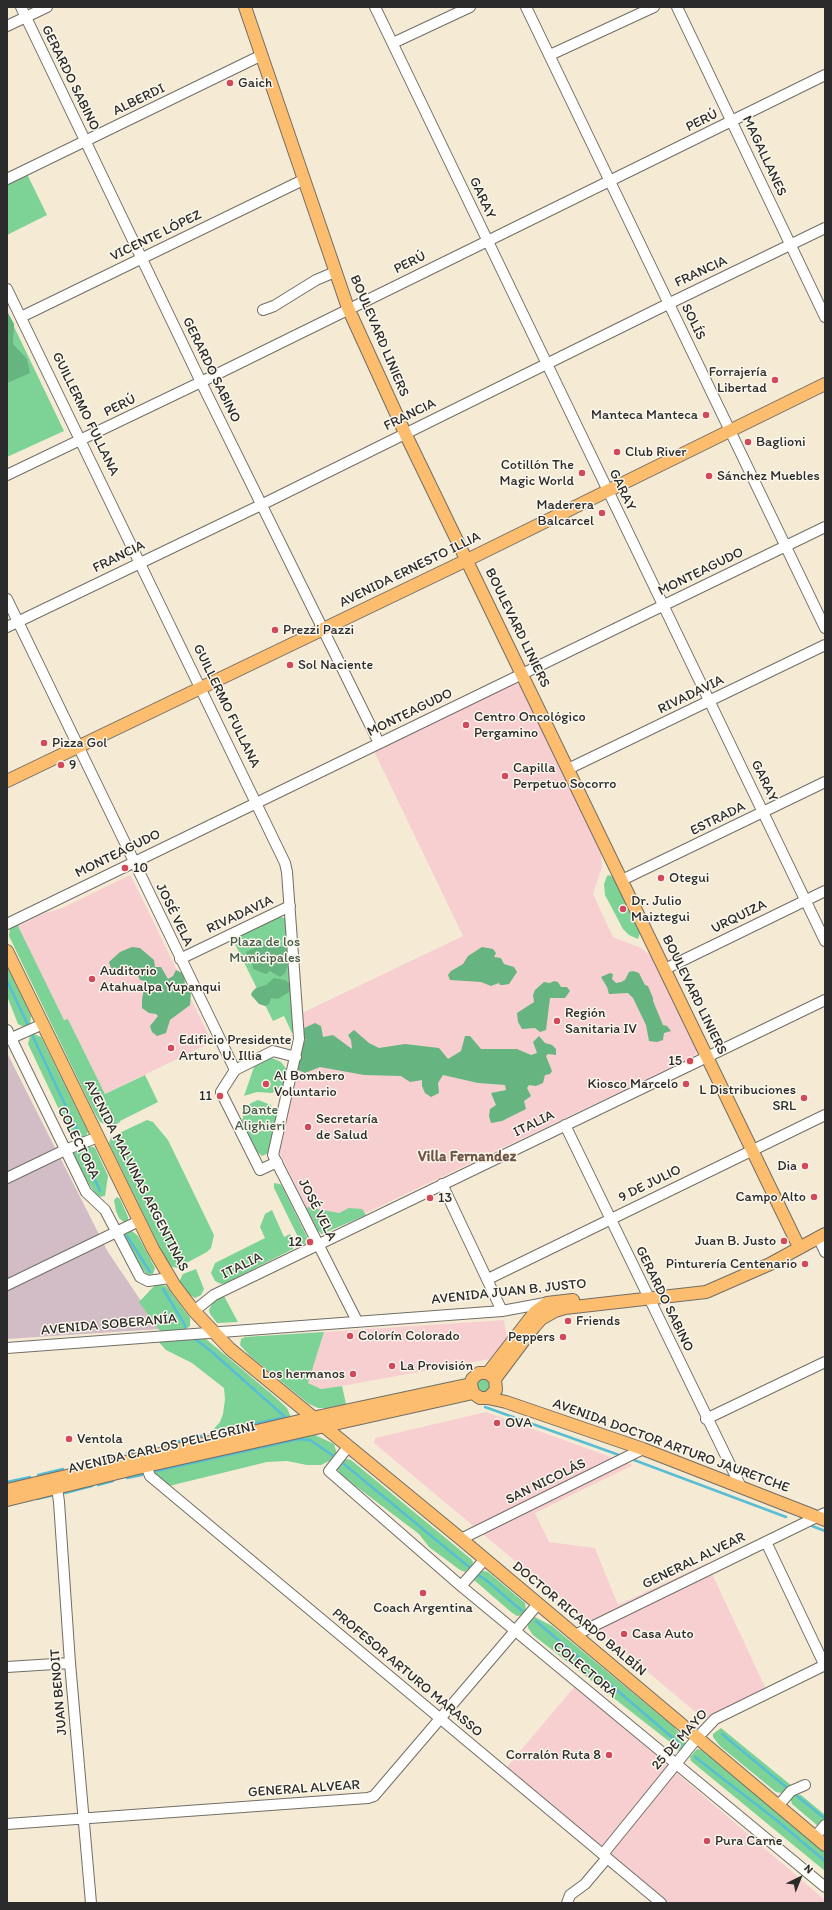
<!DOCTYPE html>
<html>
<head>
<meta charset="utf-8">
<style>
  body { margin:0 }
  #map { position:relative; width:832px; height:1910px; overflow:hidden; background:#f5ebd5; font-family:Itim,sans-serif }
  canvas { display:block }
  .frame { position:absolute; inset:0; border:8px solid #2b2b2b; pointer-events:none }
  .north { position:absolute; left:780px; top:1858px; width:40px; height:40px; -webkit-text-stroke:3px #fbf7ec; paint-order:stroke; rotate:43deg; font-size:11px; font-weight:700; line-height:16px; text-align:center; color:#2b2b2b }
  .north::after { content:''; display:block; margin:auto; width:14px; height:18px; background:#2b2b2b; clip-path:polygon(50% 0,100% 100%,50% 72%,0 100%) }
</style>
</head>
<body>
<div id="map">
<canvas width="832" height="1910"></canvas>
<div class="frame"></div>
<div class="north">N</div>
</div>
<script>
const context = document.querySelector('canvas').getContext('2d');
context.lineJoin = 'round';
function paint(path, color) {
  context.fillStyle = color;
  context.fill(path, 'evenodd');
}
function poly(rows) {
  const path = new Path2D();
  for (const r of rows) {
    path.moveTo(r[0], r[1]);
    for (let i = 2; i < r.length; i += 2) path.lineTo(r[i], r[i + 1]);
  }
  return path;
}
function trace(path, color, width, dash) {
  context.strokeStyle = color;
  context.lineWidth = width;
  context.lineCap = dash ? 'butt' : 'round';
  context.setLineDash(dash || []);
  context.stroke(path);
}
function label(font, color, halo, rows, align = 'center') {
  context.font = font + ' Itim,sans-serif';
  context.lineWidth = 3;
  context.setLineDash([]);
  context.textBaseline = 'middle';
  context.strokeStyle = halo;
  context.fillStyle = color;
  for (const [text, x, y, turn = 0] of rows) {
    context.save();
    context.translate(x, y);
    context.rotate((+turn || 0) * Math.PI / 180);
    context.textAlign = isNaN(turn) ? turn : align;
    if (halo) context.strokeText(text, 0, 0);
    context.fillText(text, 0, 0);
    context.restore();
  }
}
const built = poly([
  [513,683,518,684,521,687,601,851,602,867,593,894,613,937,641,948,651,956,696,1048,696,1053,693,1057,322,1234,317,1230,279,1151,303,1042,302,1013,463,936,374,751],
  [128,876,131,876,212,1042,105,1094,68,1019,64,1021,18,926,39,915,62,908],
  [504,1320,507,1338,490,1359,342,1386,321,1389,308,1383,324,1332],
  [486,1412,633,1465,535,1513,549,1542,595,1548,618,1605,707,1563,766,1689,704,1719,374,1443,375,1438],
  [575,1686,825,1900,825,1903,668,1903,506,1768]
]);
const industrial = poly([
  [7,1053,108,1252,160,1329,7,1339]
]);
const green = poly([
  [27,174,47,215,7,235,7,183],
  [7,312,64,431,7,457],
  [609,875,613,877,640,933,638,939,629,935,623,929,605,895,604,884,607,876],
  [279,916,286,919,295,1032,292,1033,284,1016,273,1021,232,938],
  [21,922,22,923,18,926,64,1020,68,1019,105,1094,145,1075,158,1102,120,1121,120,1122,115,1125,109,1126,100,1122,92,1108,9,936,10,929],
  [7,966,31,1016,30,1025,24,1027,18,1024,7,996],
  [34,1034,41,1037,88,1132,84,1138,79,1140,71,1135,28,1044,30,1036],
  [270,1057,281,1062,287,1070,287,1074,283,1087,272,1093,257,1092,244,1096,254,1067,257,1063],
  [258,1100,271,1105,277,1116,269,1153,262,1156,256,1151,242,1121,245,1109,251,1103],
  [147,1120,153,1122,168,1140,214,1235,211,1248,207,1252,177,1268,169,1266,109,1143,111,1137],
  [87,1145,95,1148,108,1176,105,1196,98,1197,94,1192,73,1158,74,1152],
  [274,1183,280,1184,283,1188,308,1239,308,1242,306,1244,303,1244,300,1241,274,1188],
  [117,1197,120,1199,128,1217,128,1222,125,1223,119,1218,116,1211,114,1200],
  [306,1207,339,1213,349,1208,362,1209,366,1215,322,1234,317,1230],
  [272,1210,284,1237,290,1234,294,1244,293,1249,226,1283,221,1284,215,1281,211,1273,215,1263,265,1238,260,1227,265,1214],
  [128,1231,132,1231,138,1236,155,1268,153,1274,147,1275,138,1263,125,1238,125,1234],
  [196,1269,204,1289,201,1295,195,1298,188,1294,179,1282,183,1274],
  [156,1284,166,1286,190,1318,190,1326,186,1329,177,1331,160,1331,139,1302],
  [224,1296,238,1322,217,1323,210,1314,209,1310,213,1302],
  [324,1332,308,1383,321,1389,342,1386,346,1404,330,1408,318,1408,309,1404,250,1356,240,1345,241,1339,245,1337],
  [198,1336,206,1339,275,1397,287,1408,291,1417,211,1437,210,1433,220,1422,223,1414,225,1399,224,1388,192,1363,166,1350,157,1340],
  [486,1377,492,1385,488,1392,483,1393,478,1390,476,1383,477,1380],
  [313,1434,334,1444,337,1454,329,1461,321,1465,307,1465,287,1461,267,1462,169,1486,155,1473,156,1470,160,1469],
  [346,1459,351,1460,471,1559,473,1562,472,1566,465,1572,460,1570,429,1547,419,1534,341,1475,337,1468,343,1460],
  [480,1570,488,1572,525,1603,526,1610,523,1615,517,1616,511,1612,474,1580,474,1577],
  [535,1617,552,1626,674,1727,685,1740,685,1746,678,1751,676,1749,675,1746,533,1635,528,1628,528,1622],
  [721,1728,792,1786,781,1793,776,1792,759,1778,720,1746,713,1737,713,1734],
  [697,1749,701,1750,825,1852,825,1871,691,1761,690,1757],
  [795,1794,801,1795,825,1815,825,1832,792,1804,790,1797]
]);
const forest = poly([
  [7,311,14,324,13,344,27,359,30,373,7,383],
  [263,944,285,947,290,958,285,973,280,977,270,971,266,974,253,969,252,959,247,956,246,952],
  [132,947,140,948,154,960,155,967,161,967,168,979,173,976,176,970,184,974,185,984,191,992,190,1005,170,1020,166,1033,157,1036,152,1032,150,1026,158,1016,156,1014,149,1013,142,1008,142,1000,145,981,140,980,135,969,131,970,124,975,112,971,109,962,120,952],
  [482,947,493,949,496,953,494,957,501,958,504,964,514,967,517,972,509,984,503,985,500,985,499,983,491,986,481,982,450,980,448,975,451,971,463,964,468,956],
  [633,971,639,973,645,985,648,986,653,998,653,1001,663,1025,667,1026,671,1031,664,1033,663,1040,657,1042,649,1041,646,1025,633,998,628,993,609,994,607,987,601,977,610,973,613,974,612,979,616,983,621,982,625,980,629,972],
  [274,978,285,980,292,986,289,992,278,999,271,998,269,1004,265,1006,259,1004,251,995,252,992,256,988,266,985],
  [554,981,558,982,561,987,567,987,570,991,565,998,550,998,546,1030,540,1032,535,1028,522,1029,518,1022,517,1013,534,1002,533,995,535,990,544,982,550,983],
  [315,1023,321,1026,323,1037,333,1035,352,1049,351,1040,348,1035,354,1030,369,1043,379,1048,405,1044,439,1048,448,1059,461,1051,465,1036,470,1036,481,1049,517,1049,531,1055,537,1053,533,1042,539,1036,545,1043,552,1045,556,1049,556,1055,548,1054,546,1056,552,1071,550,1074,545,1075,543,1083,536,1086,529,1085,527,1088,531,1096,524,1101,526,1109,502,1121,491,1123,489,1116,490,1109,496,1105,491,1093,506,1090,505,1085,478,1083,443,1075,438,1083,439,1093,431,1097,425,1093,422,1086,422,1080,410,1082,401,1076,364,1075,320,1067,305,1073,298,1070,301,1042,306,1040,302,1036,302,1029]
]);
const stream = poly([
  [7,981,28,1025],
  [33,1037,81,1138],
  [86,1149,90,1159,92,1173,100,1191],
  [127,1236,150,1272],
  [163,1289,185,1325,185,1328],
  [194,1338,212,1352,285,1417,289,1418],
  [485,1407,619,1455],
  [210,1434,285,1417],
  [167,1444,205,1435],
  [127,1453,134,1452],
  [106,1459,120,1455],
  [634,1460,786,1517],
  [344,1464,469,1567],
  [80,1465,87,1463],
  [152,1472,299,1439,310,1440,332,1455],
  [38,1475,63,1469],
  [127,1478,142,1475],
  [7,1482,30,1477],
  [98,1485,113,1481],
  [65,1493,92,1486],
  [37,1499,54,1495],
  [812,1526,825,1531],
  [478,1575,486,1580,522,1611],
  [536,1621,681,1745],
  [722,1734,786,1787],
  [695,1757,775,1819,825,1861],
  [797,1796,823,1817]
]);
const minor = poly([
  [21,7,201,382,379,743],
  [375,7,825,941],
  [526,7,825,628],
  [677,7,825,317],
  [7,26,47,7],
  [393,43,470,7],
  [550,55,654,7],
  [7,179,260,56],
  [7,289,285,863,287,872,299,1039,273,1155,357,1321],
  [263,310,274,306,316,280,335,272],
  [21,317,303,180],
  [7,475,201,382,825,75],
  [7,599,235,1070],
  [7,627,261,505,668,304,825,228],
  [568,769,825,645],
  [622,880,825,782],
  [7,924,825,527],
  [180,959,290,906],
  [665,969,825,891],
  [7,1030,86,1192,105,1210,140,1277,148,1281,170,1278],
  [7,1040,43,1024],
  [235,1070,221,1092,260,1170,277,1162],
  [235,1070,273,1051,296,1057],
  [565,1125,740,1485],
  [7,1178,65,1150,98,1137],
  [442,1184,502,1311],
  [818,1237,825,1252],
  [488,1279,825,1115],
  [7,1285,139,1221],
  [194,1311,214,1295,825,1000],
  [7,1348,502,1311,545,1303],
  [706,1419,825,1362],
  [348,1447,329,1471,461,1586,825,1887],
  [144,1460,150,1476,661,1903],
  [56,1480,59,1502,70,1663,91,1903],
  [461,1539,643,1449],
  [766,1542,825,1666],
  [461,1586,485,1559],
  [575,1635,825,1513],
  [7,1667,70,1663],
  [778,1806,791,1791,805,1785],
  [7,1824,368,1798,374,1796,538,1604],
  [815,1837,825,1825],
  [603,1854,697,1738,715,1719,825,1665],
  [567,1903,570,1895,585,1884,607,1858]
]);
const major = poly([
  [245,7,348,308,405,433,799,1247],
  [7,781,467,560,825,384],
  [7,951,153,1249,175,1286,194,1311,230,1349,461,1539,825,1845],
  [488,1373,535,1312,547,1303,573,1300],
  [495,1379,534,1327,541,1319,555,1311,565,1308,706,1292,770,1264,825,1234],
  [488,1398,496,1390,495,1379,488,1373,479,1373,472,1379,471,1384,473,1393,480,1398,488,1398,506,1402,643,1449,825,1520],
  [7,1490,312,1418,471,1384],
  [7,1500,146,1466,473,1393]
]);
const markers = [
  [230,83,4,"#d1495b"],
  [775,380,4,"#d1495b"],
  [706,415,4,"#d1495b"],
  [748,442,4,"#d1495b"],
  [617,452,4,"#d1495b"],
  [582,473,4,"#d1495b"],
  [709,476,4,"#d1495b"],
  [602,513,4,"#d1495b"],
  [275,630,4,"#d1495b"],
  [290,665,4,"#d1495b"],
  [466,725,4,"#d1495b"],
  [44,743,4,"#d1495b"],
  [61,765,4,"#d1495b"],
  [505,776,4,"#d1495b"],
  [125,868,4,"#d1495b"],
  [661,878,4,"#d1495b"],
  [623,909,4,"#d1495b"],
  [92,979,4,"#d1495b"],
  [557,1021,4,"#d1495b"],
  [171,1048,4,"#d1495b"],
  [690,1061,4,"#d1495b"],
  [266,1084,4,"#d1495b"],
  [686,1084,4,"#d1495b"],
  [220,1096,4,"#d1495b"],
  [804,1098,4,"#d1495b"],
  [308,1127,4,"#d1495b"],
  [805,1166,4,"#d1495b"],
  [814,1197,4,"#d1495b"],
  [430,1198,4,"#d1495b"],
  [784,1241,4,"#d1495b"],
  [310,1242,4,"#d1495b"],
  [805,1264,4,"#d1495b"],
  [568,1321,4,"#d1495b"],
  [350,1336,4,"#d1495b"],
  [563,1337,4,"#d1495b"],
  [392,1366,4,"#d1495b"],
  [353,1374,4,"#d1495b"],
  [497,1423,4,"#d1495b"],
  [69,1439,4,"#d1495b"],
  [423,1593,4,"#d1495b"],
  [624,1634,4,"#d1495b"],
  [609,1755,4,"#d1495b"],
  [707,1841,4,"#d1495b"]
];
const streetNames = [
  ["GERARDO SABINO",70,78,64],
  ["ALBERDI",139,100,-26],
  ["PERÚ",702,121,-26],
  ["MAGALLANES",764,156,65],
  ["GARAY",482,198,65],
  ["VICENTE LÓPEZ",156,236,-26],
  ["PERÚ",410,263,-26],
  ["FRANCIA",701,272,-25],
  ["SOLÍS",693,322,64],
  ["BOULEVARD LINIERS",379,336,67],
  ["GERARDO SABINO",211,370,64],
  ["PERÚ",120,406,-26],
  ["GUILLERMO FULLANA",85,414,64],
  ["FRANCIA",410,415,-26],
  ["GARAY",622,490,64],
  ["FRANCIA",119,557,-26],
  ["AVENIDA ERNESTO ILLIA",410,570,-26],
  ["MONTEAGUDO",701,572,-26],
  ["BOULEVARD LINIERS",517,628,64],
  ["RIVADAVIA",691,695,-26],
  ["GUILLERMO FULLANA",226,706,64],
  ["MONTEAGUDO",410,713,-26],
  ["GARAY",764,781,64],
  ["ESTRADA",718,819,-26],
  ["MONTEAGUDO",118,854,-26],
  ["JOSÉ VELA",174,915,64],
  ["RIVADAVIA",240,915,-25],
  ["URQUIZA",739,917,-26],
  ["BOULEVARD LINIERS",694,995,64],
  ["ITALIA",534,1124,-26],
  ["COLECTORA",78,1143,64],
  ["AVENIDA MALVINAS ARGENTINAS",136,1176,63],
  ["9 DE JULIO",650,1184,-26],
  ["JOSÉ VELA",317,1210,63],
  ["ITALIA",242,1266,-26],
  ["AVENIDA JUAN B. JUSTO",509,1292,-6],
  ["GERARDO SABINO",664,1299,64],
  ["AVENIDA SOBERANÍA",109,1325,-5],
  ["AVENIDA DOCTOR ARTURO JAURETCHE",671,1446,20],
  ["AVENIDA CARLOS PELLEGRINI",162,1448,-13],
  ["SAN NICOLÁS",546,1482,-26],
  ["GENERAL ALVEAR",694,1561,-26],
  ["DOCTOR RICARDO BALBÍN",579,1619,40],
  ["COLECTORA",585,1670,40],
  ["PROFESOR ARTURO MARASSO",407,1673,40],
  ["JUAN BENOIT",59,1692,-95],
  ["25 DE MAYO",680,1740,-48],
  ["GENERAL ALVEAR",304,1789,-4]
];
const poiNames = [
  ["Gaich",238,83],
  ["Forrajería",767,372,"right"],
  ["Libertad",767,388,"right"],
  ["Manteca Manteca",698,415,"right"],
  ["Baglioni",756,442],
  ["Club River",625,452],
  ["Cotillón The",574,465,"right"],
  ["Magic World",574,481,"right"],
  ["Sánchez Muebles",717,476],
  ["Maderera",594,505,"right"],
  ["Balcarcel",594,521,"right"],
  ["Prezzi Pazzi",283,630],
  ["Sol Naciente",298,665],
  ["Centro Oncológico",474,717],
  ["Pergamino",474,733],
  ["Pizza Gol",52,743],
  ["9",69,765],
  ["Capilla",513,768],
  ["Perpetuo Socorro",513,784],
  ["10",133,868],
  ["Otegui",669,878],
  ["Dr. Julio",631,901],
  ["Maiztegui",631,917],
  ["Auditorio",100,971],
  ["Atahualpa Yupanqui",100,987],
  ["Región",565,1013],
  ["Sanitaria IV",565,1029],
  ["Edificio Presidente",179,1040],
  ["Arturo U. Illia",179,1056],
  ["15",682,1061,"right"],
  ["Al Bombero",274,1076],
  ["Voluntario",274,1092],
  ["Kiosco Marcelo",678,1084,"right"],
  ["L Distribuciones",796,1090,"right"],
  ["SRL",796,1106,"right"],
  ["11",212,1096,"right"],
  ["Secretaría",316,1119],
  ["de Salud",316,1135],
  ["Dia",797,1166,"right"],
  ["Campo Alto",806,1197,"right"],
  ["13",438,1198],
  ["Juan B. Justo",776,1241,"right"],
  ["12",302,1242,"right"],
  ["Pinturería Centenario",797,1264,"right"],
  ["Friends",576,1321],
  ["Colorín Colorado",358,1336],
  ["Peppers",555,1337,"right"],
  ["La Provisión",400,1366],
  ["Los hermanos",345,1374,"right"],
  ["OVA",505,1423],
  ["Ventola",77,1439],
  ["Coach Argentina",423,1608,"center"],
  ["Casa Auto",632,1634],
  ["Corralón Ruta 8",601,1755,"right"],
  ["Pura Carne",715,1841]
];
const parkNames = [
  ["Plaza de los",265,942],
  ["Municipales",265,958],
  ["Dante",260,1110],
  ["Alighieri",260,1126]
];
const neighbourhoodNames = [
  ["Villa Fernandez",467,1157]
];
paint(built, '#f7cfd1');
paint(industrial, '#d2bdc6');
paint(green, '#7dd296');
paint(forest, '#66b47f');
trace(stream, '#57bed5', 2.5);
trace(minor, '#726e66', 12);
trace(major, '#726e66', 14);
trace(minor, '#fff', 10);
trace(major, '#fcbd6f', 12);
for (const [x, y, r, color] of markers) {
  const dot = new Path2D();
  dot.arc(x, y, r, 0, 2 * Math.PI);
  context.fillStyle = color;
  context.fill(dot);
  trace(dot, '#fbf7ec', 1.5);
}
label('14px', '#2b2b2b', '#fbf7ec', streetNames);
label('14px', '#2b2b2b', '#fbf7ec', poiNames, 'left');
label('14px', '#445d4b', '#fbf7ec', parkNames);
label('bold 15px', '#6f5647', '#fbf7ec', neighbourhoodNames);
</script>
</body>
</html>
